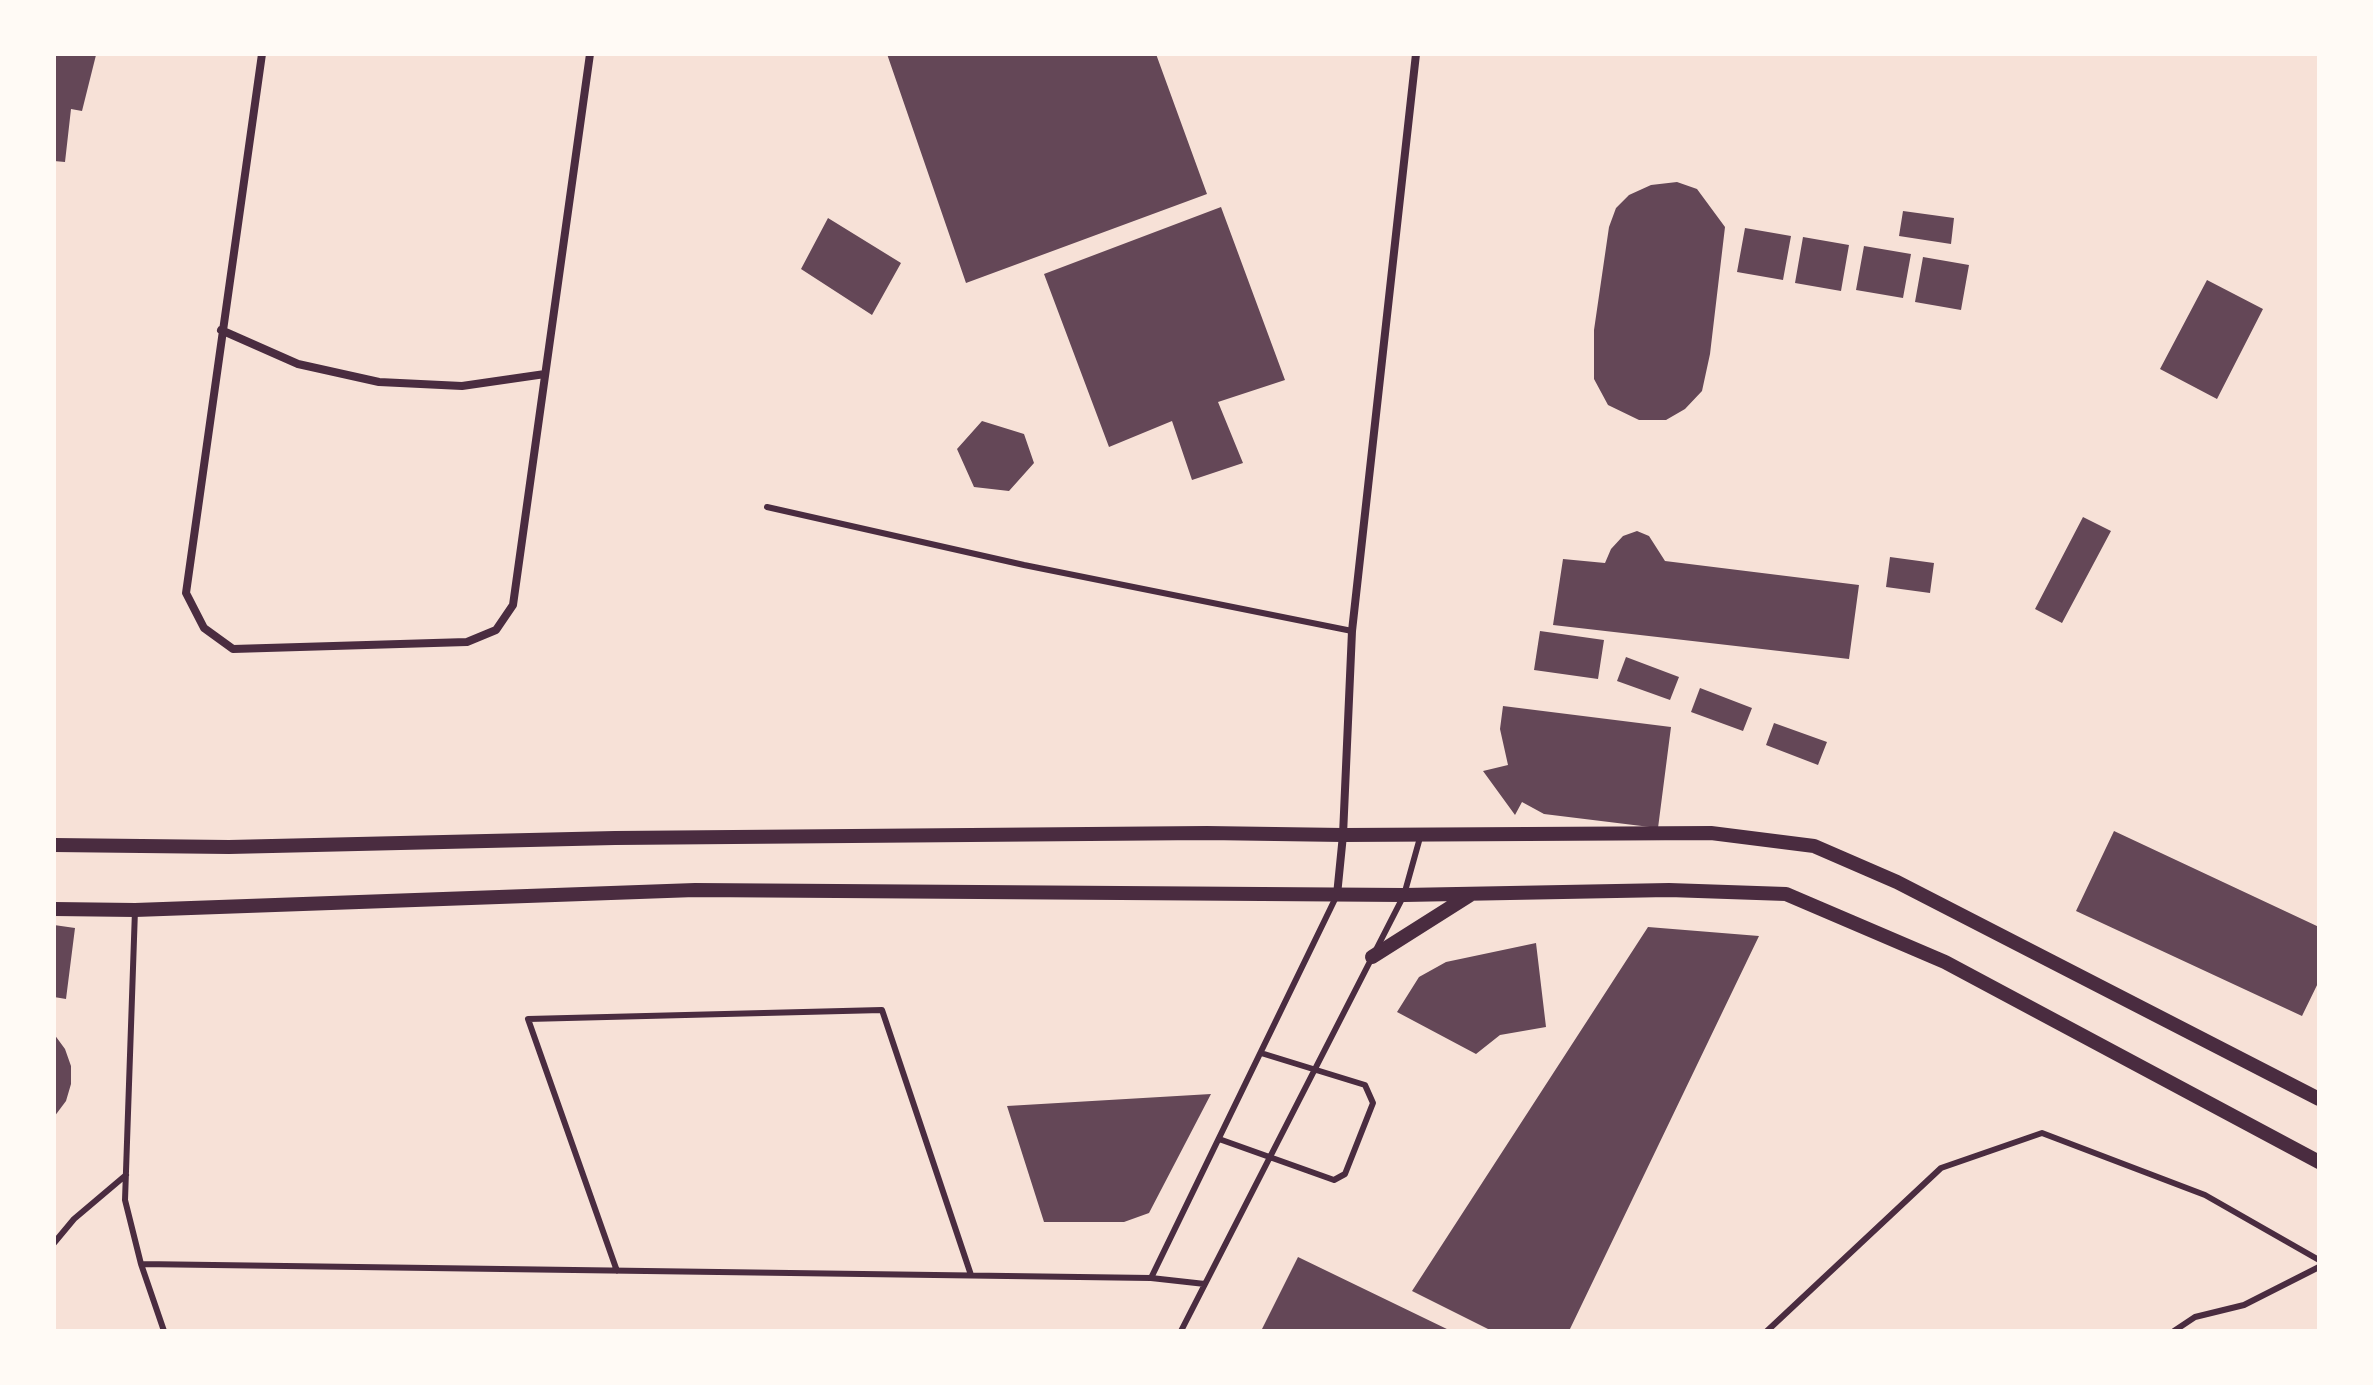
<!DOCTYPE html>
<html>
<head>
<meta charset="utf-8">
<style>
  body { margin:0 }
  #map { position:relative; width:2373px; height:1385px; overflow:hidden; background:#f7e1d7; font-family:"PT Sans",sans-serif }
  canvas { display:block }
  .frame { position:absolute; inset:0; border:56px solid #fffaf5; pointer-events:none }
</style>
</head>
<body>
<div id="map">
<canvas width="2373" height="1385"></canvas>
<div class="frame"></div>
</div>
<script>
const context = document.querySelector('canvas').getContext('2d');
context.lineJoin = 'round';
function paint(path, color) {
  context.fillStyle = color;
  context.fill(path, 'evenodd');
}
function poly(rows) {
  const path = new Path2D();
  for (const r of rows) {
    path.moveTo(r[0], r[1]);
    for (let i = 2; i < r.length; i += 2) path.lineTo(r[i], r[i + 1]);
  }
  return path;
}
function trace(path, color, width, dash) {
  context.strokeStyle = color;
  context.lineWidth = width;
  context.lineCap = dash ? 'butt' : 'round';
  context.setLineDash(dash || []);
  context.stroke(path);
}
const building = poly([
  [54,54,96,55,82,111,71,109,65,162,54,161],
  [887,54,1156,54,1207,194,966,283],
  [1677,182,1697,189,1725,227,1710,354,1702,391,1685,409,1666,420,1639,420,1608,405,1594,379,1594,330,1609,227,1616,208,1629,195,1651,185],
  [1221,207,1285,380,1218,402,1243,463,1192,480,1172,421,1109,447,1044,274],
  [1903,211,1954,218,1951,244,1899,236],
  [828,218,901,263,872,315,801,269],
  [1745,228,1791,236,1783,280,1737,272],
  [1803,237,1849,245,1841,291,1795,283],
  [1864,246,1911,254,1903,298,1856,290],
  [1923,257,1969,265,1961,310,1915,302],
  [2207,280,2263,309,2217,399,2160,369],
  [982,421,1024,434,1034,463,1009,491,974,487,957,449],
  [2083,517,2111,531,2062,623,2035,609],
  [1637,531,1649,536,1665,561,1859,585,1849,659,1553,625,1563,559,1605,563,1611,549,1623,536],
  [1890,557,1934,563,1930,593,1886,587],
  [1540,631,1604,640,1598,679,1534,670],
  [1626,657,1679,677,1670,700,1617,681],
  [1700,688,1752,708,1743,731,1691,712],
  [1503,706,1671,727,1658,828,1544,814,1522,802,1515,815,1483,771,1508,765,1500,729],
  [1774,723,1827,742,1818,765,1766,745],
  [2114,831,2319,927,2319,981,2302,1016,2076,911],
  [54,925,75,928,66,999,54,997],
  [1648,927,1759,936,1569,1331,1492,1331,1412,1291],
  [1536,943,1546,1027,1500,1035,1476,1054,1397,1012,1419,977,1446,962],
  [54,1034,65,1049,71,1066,71,1084,66,1101,54,1117],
  [1211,1094,1149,1213,1124,1222,1044,1222,1007,1106],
  [1298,1257,1451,1331,1261,1331]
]);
const service = poly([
  [767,507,1024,565,1352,631],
  [135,910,125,1200,141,1264],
  [1219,1139,1334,1180,1345,1174,1373,1103,1365,1085,1261,1053],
  [54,1243,74,1219,126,1175],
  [617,1271,528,1019,882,1010,971,1275],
  [1151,1278,1205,1284],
  [164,1331,141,1264,1151,1278,1337,895],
  [1181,1331,1404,895,1421,834],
  [1767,1331,1941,1168,2042,1133,2205,1195,2319,1260],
  [2174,1331,2195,1317,2244,1305,2319,1267]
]);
const minor = poly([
  [262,54,186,593,204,628,233,649,467,642,496,630,513,605,590,54],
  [221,330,298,364,379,382,462,386,545,374],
  [1337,895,1343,835,1352,631,1416,54]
]);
const tertiary = poly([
  [54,845,229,847,615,838,1207,833,1343,835,1711,833,1814,846,1897,882,2319,1099],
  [54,909,135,910,695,890,1404,895,1669,890,1786,894,1945,962,2319,1162],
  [1372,957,1470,895]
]);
paint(building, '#644757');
trace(service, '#4a2c40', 6);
trace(minor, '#4a2c40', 8);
trace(tertiary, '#4a2c40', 14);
</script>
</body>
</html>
